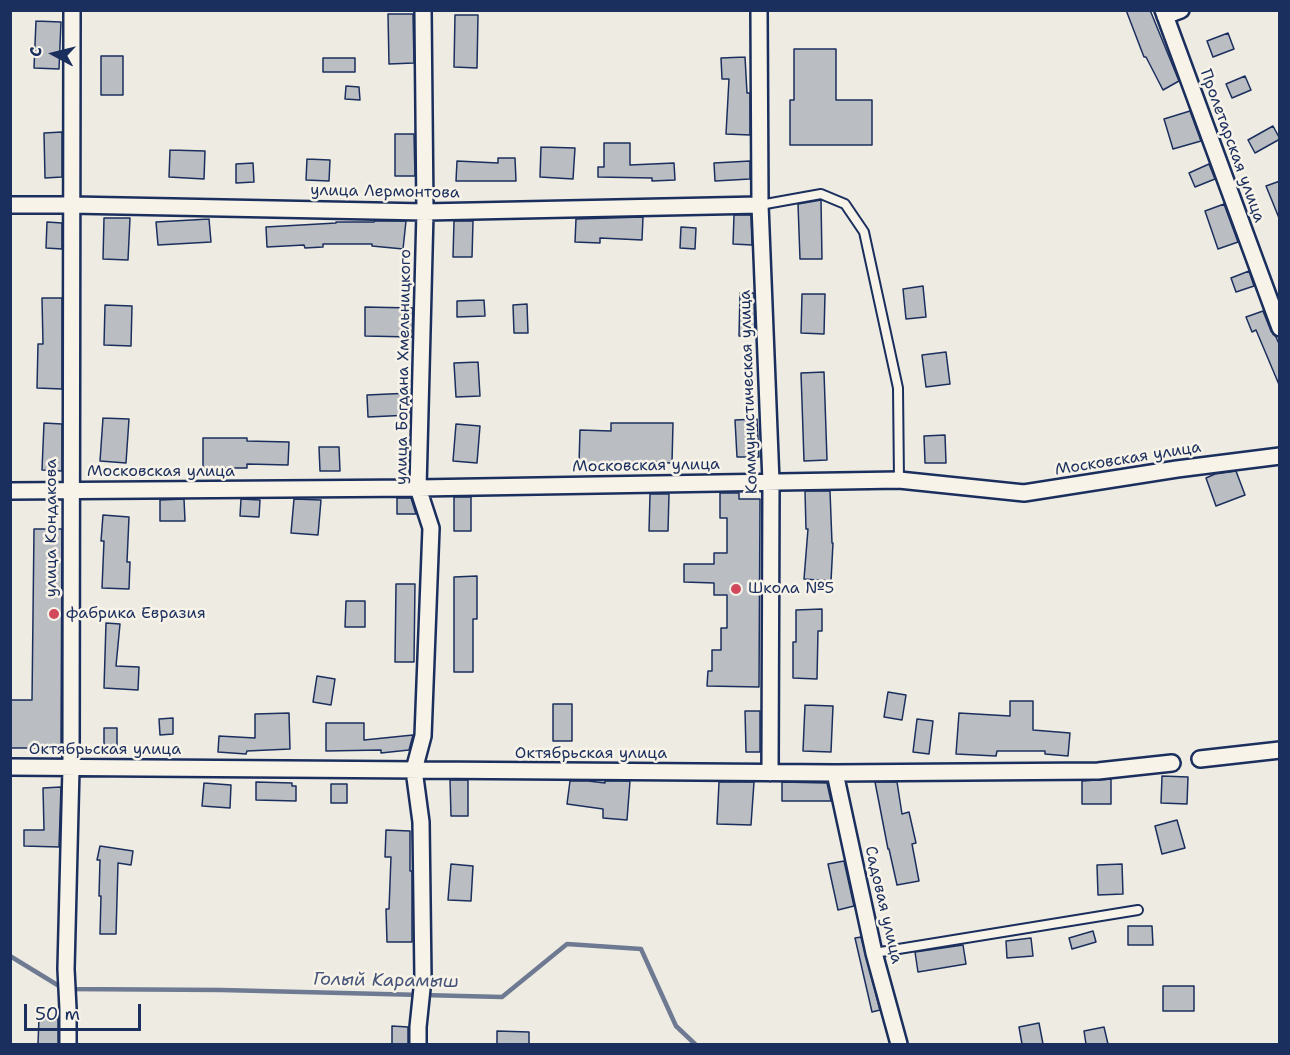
<!DOCTYPE html>
<html>
<head>
<meta charset="utf-8">
<style>
  body { margin:0 }
  #map { position:relative; width:1290px; height:1055px; overflow:hidden; background:#eeebe2; font-family:"Shantell Sans",sans-serif }
  canvas { display:block }
  .frame { position:absolute; inset:0; border:12px solid #1b2f5e; pointer-events:none }
  .north { position:absolute; left:24px; top:24px; width:60px; height:60px; -webkit-text-stroke:4px #f7f3e8; paint-order:stroke; rotate:277deg; font-size:16px; font-weight:700; line-height:24px; text-align:center; color:#1b2f5e }
  .north::after { content:''; display:block; margin:auto; width:21px; height:27px; background:#1b2f5e; clip-path:polygon(50% 0,100% 100%,50% 72%,0 100%) }
  .scale { position:absolute; left:24px; top:1004px; width:117px; height:27px; box-sizing:border-box; border:3px solid #1b2f5e; border-top:0; padding-left:8px; font-size:18px; line-height:21px; white-space:nowrap; color:#1b2f5e; -webkit-text-stroke:4px #f7f3e8; paint-order:stroke }
</style>
</head>
<body>
<div id="map">
<canvas width="1290" height="1055"></canvas>
<div class="frame"></div>
<div class="north">С</div>
<div class="scale">50 m</div>
</div>
<script>
const context = document.querySelector('canvas').getContext('2d');
context.lineJoin = 'round';
function poly(rows) {
  const path = new Path2D();
  for (const r of rows) {
    path.moveTo(r[0], r[1]);
    for (let i = 2; i < r.length; i += 2) path.lineTo(r[i], r[i + 1]);
  }
  return path;
}
function trace(path, color, width, dash) {
  context.strokeStyle = color;
  context.lineWidth = width;
  context.lineCap = dash ? 'butt' : 'round';
  context.setLineDash(dash || []);
  context.stroke(path);
}
function paint(path, color) {
  context.fillStyle = color;
  context.fill(path, 'evenodd');
}
function label(font, color, halo, rows, align = 'center') {
  context.font = font + ' "Shantell Sans",sans-serif';
  context.lineWidth = 5;
  context.setLineDash([]);
  context.textBaseline = 'middle';
  context.strokeStyle = halo;
  context.fillStyle = color;
  for (const [text, x, y, turn = 0] of rows) {
    context.save();
    context.translate(x, y);
    context.rotate((+turn || 0) * Math.PI / 180);
    context.textAlign = isNaN(turn) ? turn : align;
    if (halo) context.strokeText(text, 0, 0);
    context.fillText(text, 0, 0);
    context.restore();
  }
}
const stream = poly([
  [10,956,64,989,222,990,502,997,567,944,641,949,676,1026,695,1044]
]);
const building = poly([
  [1126,10,1150,10,1179,81,1163,90,1146,57,1144,57,1126,10],
  [388,14,413,14,414,63,389,64,388,14],
  [455,15,478,15,477,68,454,67,455,15],
  [36,21,61,22,59,69,34,68,36,21],
  [1228,33,1234,49,1213,57,1207,41,1228,33],
  [794,49,836,49,836,100,872,100,872,145,790,145,790,100,794,100,794,49],
  [101,56,123,56,123,95,101,95,101,56],
  [745,57,747,93,750,93,750,135,726,134,729,79,722,79,721,58,745,57],
  [323,58,355,58,355,72,323,72,323,58],
  [1245,76,1251,90,1232,98,1226,84,1245,76],
  [346,86,359,87,360,100,345,99,346,86],
  [1190,111,1201,141,1173,149,1164,119,1190,111],
  [1273,126,1280,139,1255,153,1248,140,1273,126],
  [62,132,62,177,45,178,44,133,62,132],
  [395,134,414,134,415,176,395,176,395,134],
  [604,143,630,143,630,165,674,163,675,180,652,181,652,178,598,177,598,167,604,167,604,143],
  [541,147,575,148,573,179,540,177,541,147],
  [170,150,205,151,204,179,169,177,170,150],
  [498,158,515,158,516,181,456,181,457,161,498,163,498,158],
  [307,159,330,160,329,181,306,180,307,159],
  [750,161,750,179,715,181,714,163,750,161],
  [253,163,254,182,236,183,236,164,253,163],
  [1209,164,1215,179,1195,187,1189,173,1209,164],
  [1280,181,1280,218,1279,218,1266,186,1280,181],
  [821,200,822,259,800,259,798,204,821,200],
  [1224,204,1238,242,1218,249,1205,211,1224,204],
  [734,215,751,215,752,245,733,244,734,215],
  [643,217,642,240,600,238,600,243,575,242,576,219,643,217],
  [104,218,130,218,128,260,103,259,104,218],
  [209,219,211,242,158,245,156,222,209,219],
  [375,221,406,221,403,249,372,246,372,244,323,244,323,247,305,248,304,245,267,247,266,227,336,223,336,222,374,222,375,221],
  [454,221,473,221,472,257,453,257,454,221],
  [47,222,62,223,62,249,46,248,47,222],
  [681,227,696,228,695,249,680,248,681,227],
  [1249,271,1254,286,1236,292,1231,278,1249,271],
  [923,286,926,317,906,319,903,289,923,286],
  [740,293,754,293,755,337,739,336,740,293],
  [802,294,825,294,824,334,801,333,802,294],
  [42,298,62,298,62,389,37,388,38,344,43,344,42,298],
  [484,300,485,316,457,317,457,301,484,300],
  [527,304,528,333,514,333,513,305,527,304],
  [105,305,132,306,131,346,104,345,105,305],
  [365,307,413,308,412,337,365,336,365,307],
  [1263,311,1271,331,1276,337,1280,346,1280,387,1256,330,1252,332,1246,317,1263,311],
  [946,352,950,384,926,387,922,355,946,352],
  [478,362,480,396,456,397,454,363,478,362],
  [824,372,827,460,804,461,801,373,824,372],
  [411,393,410,415,368,417,367,395,411,393],
  [103,418,129,419,126,463,100,461,103,418],
  [757,419,759,457,737,457,735,420,757,419],
  [44,423,62,424,62,471,42,470,44,423],
  [611,423,673,423,672,463,644,462,644,466,579,464,580,430,611,431,611,423],
  [456,424,480,426,477,463,453,461,456,424],
  [945,435,946,463,925,463,924,436,945,435],
  [203,438,247,438,247,441,289,442,288,465,247,464,247,468,203,468,203,438],
  [319,447,339,447,340,471,320,471,319,447],
  [1236,471,1245,495,1216,506,1206,478,1215,474,1236,471],
  [805,491,830,491,832,543,833,543,831,581,804,579,808,529,806,529,805,491],
  [720,493,739,493,739,499,760,499,759,687,707,686,708,671,712,671,712,650,721,650,721,628,727,628,727,595,714,595,714,583,684,582,684,564,714,564,714,553,727,553,727,518,720,518,720,493],
  [650,494,669,494,668,531,649,531,650,494],
  [454,497,471,497,471,531,454,531,454,497],
  [397,498,411,498,416,514,397,514,397,498],
  [184,499,185,521,160,521,160,500,184,499],
  [241,499,260,500,259,517,240,516,241,499],
  [294,499,321,500,318,535,291,533,294,499],
  [103,515,129,517,127,562,130,562,129,589,102,588,104,541,101,541,103,515],
  [34,529,62,529,61,748,10,748,10,700,32,700,34,529],
  [477,576,477,619,473,619,473,672,454,672,454,577,477,576],
  [396,584,415,584,414,662,395,662,396,584],
  [346,601,365,601,365,627,345,627,346,601],
  [822,609,822,631,818,631,817,679,793,678,793,642,796,642,796,610,822,609],
  [106,623,120,624,116,666,139,667,138,690,104,688,106,623],
  [317,676,335,679,331,705,313,702,317,676],
  [888,692,906,695,902,720,884,717,888,692],
  [1010,701,1033,701,1033,730,1070,733,1068,756,1045,754,1045,751,997,751,996,756,956,754,959,713,1010,716,1010,701],
  [553,704,572,704,572,741,553,741,553,704],
  [805,705,833,706,831,752,803,751,805,705],
  [745,711,760,711,760,752,746,752,745,711],
  [289,713,290,749,247,751,246,754,218,752,219,736,255,738,255,714,289,713],
  [173,718,173,734,160,735,159,719,173,718],
  [917,719,933,721,929,754,913,752,917,719],
  [326,723,364,723,364,740,413,735,409,750,381,753,381,750,326,751,326,723],
  [104,728,117,728,117,752,104,751,104,728],
  [1162,776,1188,777,1187,804,1161,803,1162,776],
  [1111,779,1111,804,1082,804,1082,781,1111,779],
  [450,780,468,780,468,816,451,816,450,780],
  [570,781,588,781,605,783,605,781,630,781,627,820,603,818,603,809,567,804,570,781],
  [256,782,292,783,292,786,296,786,296,801,256,800,256,782],
  [719,782,754,782,751,825,717,824,719,782],
  [782,782,827,783,831,801,782,801,782,782],
  [875,782,897,782,902,814,909,812,916,843,912,844,919,881,897,885,889,849,888,849,875,782],
  [204,783,231,785,230,808,202,806,204,783],
  [331,784,347,784,347,803,331,803,331,784],
  [61,787,59,847,24,846,24,830,44,830,43,788,61,787],
  [1177,820,1185,848,1162,854,1155,826,1177,820],
  [386,830,410,831,410,871,412,871,412,942,387,942,386,909,389,909,391,857,385,857,386,830],
  [100,846,133,851,131,865,118,863,116,934,100,934,101,896,99,896,100,860,97,860,100,846],
  [844,861,854,906,838,910,828,864,844,861],
  [451,864,473,866,471,901,448,900,451,864],
  [1122,864,1123,894,1098,895,1097,865,1122,864],
  [1128,926,1152,926,1153,945,1128,945,1128,926],
  [1093,931,1096,942,1072,949,1069,938,1093,931],
  [861,937,880,1010,872,1012,855,938,861,937],
  [1031,938,1033,956,1007,958,1006,941,1031,938],
  [963,945,966,964,918,972,915,952,963,945],
  [1163,986,1194,986,1194,1011,1163,1011,1163,986],
  [39,1018,58,1019,58,1044,38,1044,39,1018],
  [1039,1023,1043,1044,1022,1044,1019,1027,1039,1023],
  [392,1026,408,1027,408,1044,392,1044,392,1026],
  [1104,1027,1108,1044,1086,1044,1084,1031,1104,1027],
  [497,1031,529,1032,529,1044,497,1044,497,1031]
]);
const service = poly([
  [760,205,821,194,845,204,864,232,898,388,899,480],
  [874,953,1138,910]
]);
const minor = poly([
  [759,10,760,205,771,482,770,773],
  [1163,10,1280,328],
  [1165,16,1181,10],
  [10,205,72,205,425,212,760,205],
  [10,491,418,488,899,480,1024,493,1177,469,1280,456],
  [1200,759,1280,750],
  [10,767,835,773,1098,771,1172,763],
  [835,773,874,953,899,1044],
  [68,1044,68,1009,66,969,71,768,72,10],
  [418,1044,418,1027,423,979,421,822,414,770,423,736,431,528,418,488,425,212,423,10]
]);
const markers = [
  [736,589,6,"#d1495b"],
  [54,614,6,"#d1495b"]
];
const streetNames = [
  ["Пролетарская улица",1232,146,70],
  ["улица Лермонтова",385,192,1],
  ["улица Богдана Хмельницкого",404,367,-89],
  ["Коммунистическая улица",749,392,-92],
  ["Московская улица",1128,459,-9],
  ["Московская улица",646,466,-1],
  ["Московская улица",161,472],
  ["улица Кондакова",52,528,-90],
  ["Октябрьская улица",105,750],
  ["Октябрьская улица",591,754],
  ["Садовая улица",883,905,77]
];
const poiNames = [
  ["Школа №5",748,589],
  ["фабрика Евразия",66,614]
];
const waterNames = [
  ["Голый Карамыш",386,981,1]
];
trace(stream, '#6e7992', 4.5);
paint(building, '#babdc2');
trace(building, '#1b2f5e', 1.5);
trace(service, '#1b2f5e', 12);
trace(minor, '#1b2f5e', 20);
trace(service, '#f7f3e8', 8);
trace(minor, '#f7f3e8', 15);
for (const [x, y, r, color] of markers) {
  const dot = new Path2D();
  dot.arc(x, y, r, 0, 2 * Math.PI);
  context.fillStyle = color;
  context.fill(dot);
  trace(dot, '#f7f3e8', 2);
}
label('16px', '#1b2f5e', '#f7f3e8', streetNames);
label('16px', '#1b2f5e', '#f7f3e8', poiNames, 'left');
label('italic 18px', '#455478', '#f7f3e8', waterNames);
</script>
</body>
</html>
